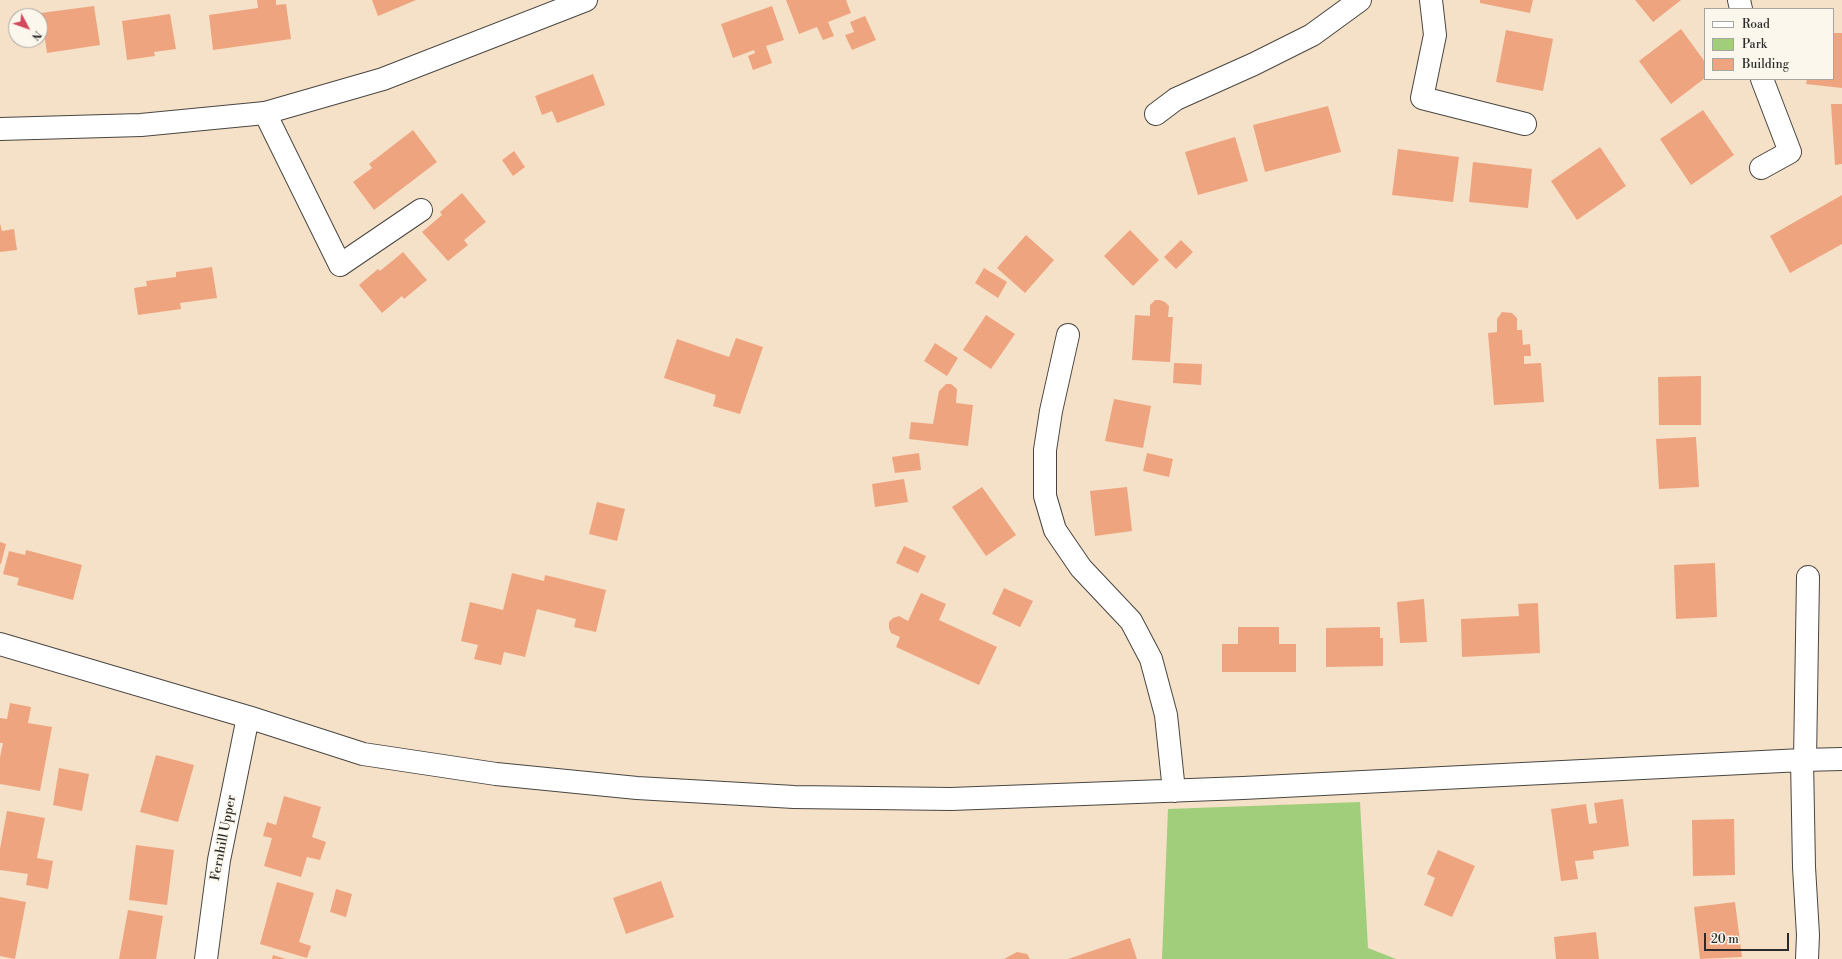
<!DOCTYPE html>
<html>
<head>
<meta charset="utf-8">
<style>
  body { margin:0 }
  #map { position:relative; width:1842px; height:959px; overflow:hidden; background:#f5e1c7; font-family:"Libre Bodoni",serif }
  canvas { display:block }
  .legend { position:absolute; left:1704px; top:8px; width:130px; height:72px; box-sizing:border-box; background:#fbf7ec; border:1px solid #a8a59f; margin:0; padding:5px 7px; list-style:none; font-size:12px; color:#2b2b2b }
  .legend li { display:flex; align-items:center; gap:8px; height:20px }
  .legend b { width:20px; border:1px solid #a8a59f }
  .north { position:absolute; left:8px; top:8px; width:40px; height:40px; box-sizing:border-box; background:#fbf7ec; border:1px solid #a8a59f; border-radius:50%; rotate:131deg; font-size:11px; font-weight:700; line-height:16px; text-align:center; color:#2b2b2b }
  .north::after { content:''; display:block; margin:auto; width:14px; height:18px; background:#d1495b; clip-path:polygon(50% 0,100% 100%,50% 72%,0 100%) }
  .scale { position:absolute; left:1704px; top:933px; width:85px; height:18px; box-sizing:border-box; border:2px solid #2b2b2b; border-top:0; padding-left:5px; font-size:12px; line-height:14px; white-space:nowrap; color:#2b2b2b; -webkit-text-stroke:3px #fbf7ec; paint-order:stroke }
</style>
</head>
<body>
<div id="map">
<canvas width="1842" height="959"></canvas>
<ul class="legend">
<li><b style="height:5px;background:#fff"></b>Road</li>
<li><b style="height:11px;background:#a1ce7b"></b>Park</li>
<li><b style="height:11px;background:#efa480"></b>Building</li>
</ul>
<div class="north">N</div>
<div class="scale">20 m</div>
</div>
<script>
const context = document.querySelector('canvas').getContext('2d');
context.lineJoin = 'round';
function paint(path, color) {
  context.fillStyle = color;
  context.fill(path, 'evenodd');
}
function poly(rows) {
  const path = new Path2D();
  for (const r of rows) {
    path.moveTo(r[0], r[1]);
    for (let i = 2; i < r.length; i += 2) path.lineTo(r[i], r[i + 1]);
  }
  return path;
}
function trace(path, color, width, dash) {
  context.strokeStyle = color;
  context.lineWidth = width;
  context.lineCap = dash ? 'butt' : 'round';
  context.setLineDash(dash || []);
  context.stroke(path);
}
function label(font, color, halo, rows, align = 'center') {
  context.font = font + ' "Libre Bodoni",serif';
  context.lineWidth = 3.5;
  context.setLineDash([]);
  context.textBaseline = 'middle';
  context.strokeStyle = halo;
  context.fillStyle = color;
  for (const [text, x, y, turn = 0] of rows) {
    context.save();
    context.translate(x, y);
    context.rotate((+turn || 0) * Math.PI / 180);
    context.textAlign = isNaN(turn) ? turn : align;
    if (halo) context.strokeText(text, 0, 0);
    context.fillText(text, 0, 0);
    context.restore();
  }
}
const green = poly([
  [1360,802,1368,948,1396,959,1162,959,1168,809]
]);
const building = poly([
  [257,0,276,0,276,5,286,4,291,39,213,50,209,15,258,8],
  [372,0,416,0,378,16],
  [786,0,846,0,851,13,828,22,834,36,823,40,817,27,799,34],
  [1480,0,1533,0,1530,13,1480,3],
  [1635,0,1681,0,1653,22],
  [94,6,100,45,47,53,41,13],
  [772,6,784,40,766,46,772,63,753,70,748,56,755,53,754,50,733,58,721,24],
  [170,14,176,49,154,52,155,56,127,60,122,21],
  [865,16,876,40,852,50,845,35,854,32,850,22],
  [1681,29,1705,62,1705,78,1671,104,1639,61],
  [1506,30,1553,39,1543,91,1496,82],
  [1833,33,1842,33,1842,88,1806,84,1807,79,1833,79],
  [593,74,605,105,557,123,552,111,542,115,535,96],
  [1831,104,1842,104,1842,164,1835,165],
  [1328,106,1341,152,1265,172,1253,125],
  [1703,110,1734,155,1691,185,1660,139],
  [413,130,437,162,374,210,353,182,372,168,369,164],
  [1235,137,1248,181,1198,195,1185,152],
  [1600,147,1626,186,1577,220,1551,181],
  [1398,149,1459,157,1453,202,1392,195],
  [514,151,525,167,513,176,502,160],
  [1473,162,1532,169,1528,208,1469,202],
  [462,193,486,222,464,240,468,245,448,261,422,232,442,215,440,212],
  [1842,195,1842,244,1790,273,1770,236],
  [0,223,2,231,14,229,17,250,0,252],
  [1130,230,1159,260,1133,286,1104,256],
  [1026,235,1054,260,1025,293,997,268],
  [1181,240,1193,252,1176,269,1164,257],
  [403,252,427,280,404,299,402,296,382,313,359,285,378,269,380,271],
  [212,267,217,298,180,303,181,309,138,315,134,288,147,286,146,281,176,277,176,272],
  [984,268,1007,282,998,298,975,283],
  [1155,300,1160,300,1165,302,1169,306,1168,317,1173,317,1170,362,1132,360,1135,315,1150,316,1150,305],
  [1502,312,1512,313,1517,318,1517,330,1522,330,1523,345,1530,344,1531,356,1524,356,1524,364,1541,363,1544,402,1494,405,1488,333,1497,332,1497,319],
  [986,315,1015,334,991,369,963,350],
  [736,338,763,347,740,414,713,406,716,395,664,378,677,339,729,357],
  [935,343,958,358,947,376,924,361],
  [1174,363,1202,364,1201,385,1173,383],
  [1701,376,1701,425,1659,425,1658,377],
  [946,384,951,384,957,389,956,403,973,405,968,446,909,439,911,422,933,424,939,391],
  [1114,399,1151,406,1143,448,1105,441],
  [1696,437,1699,487,1659,489,1656,439],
  [919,453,921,470,895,473,892,457],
  [1147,453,1173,459,1169,477,1143,471],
  [904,479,908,502,875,507,872,484],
  [982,487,1016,535,986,556,952,507],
  [1127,487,1132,531,1095,536,1090,491],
  [597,502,625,509,617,541,589,534],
  [0,542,6,544,1,564,0,564],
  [904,546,926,556,918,573,896,563],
  [26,550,82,565,73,600,17,585,19,578,3,574,9,551,25,555],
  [1715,563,1717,617,1676,619,1674,565],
  [512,573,544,581,545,575,606,590,596,632,574,627,576,619,537,609,525,657,504,652,501,665,474,659,478,645,461,641,470,602,503,610],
  [1004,588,1033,601,1020,627,992,614],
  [921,593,946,604,939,620,997,647,979,685,896,647,900,637,891,633,889,628,889,622,893,618,899,616,908,621],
  [1424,599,1427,642,1400,643,1397,602],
  [1538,603,1540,653,1462,657,1461,619,1519,616,1518,604],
  [1238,627,1279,627,1279,644,1296,644,1296,672,1222,672,1222,644,1238,644],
  [1380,627,1380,638,1383,638,1383,666,1326,667,1326,628],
  [10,703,31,707,28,723,52,727,40,791,0,784,0,757,3,743,0,743,0,718,7,719],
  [156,755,194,765,178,822,140,812],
  [59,768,89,774,82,811,53,805],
  [284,796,321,807,312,837,326,842,320,860,307,857,301,877,264,866,272,838,263,836,267,822,276,825],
  [1623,799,1629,846,1593,851,1594,859,1575,861,1578,879,1561,881,1551,809,1586,804,1589,824,1597,823,1594,803],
  [7,811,45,818,37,858,53,861,48,889,26,885,28,874,0,870,0,849],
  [1734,819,1735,875,1693,876,1692,820],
  [136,845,174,850,167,905,129,900],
  [1438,850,1475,866,1452,917,1424,905,1435,878,1427,874],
  [661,881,674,917,626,934,613,898],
  [277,882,314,893,299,942,311,946,307,958,260,944],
  [336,889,352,894,346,917,330,912],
  [0,897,26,902,15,959,0,956],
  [1735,902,1742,957,1700,959,1694,907],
  [128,910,163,916,156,959,119,959],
  [1596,932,1599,959,1556,959,1554,937],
  [1130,938,1137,959,1068,959],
  [1017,952,1027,954,1030,959,1004,959],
  [273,955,286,959,272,959]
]);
const street = poly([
  [1431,0,1435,35,1422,98,1525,124],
  [1739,0,1741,9],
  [265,113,340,265,421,210],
  [1156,114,1176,99,1254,64,1312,35,1360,0],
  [1761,168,1790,152,1762,79],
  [1068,335,1051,411,1045,450,1045,496,1055,530,1081,568,1131,621,1151,659,1166,715,1174,791],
  [0,644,248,717,363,754,496,774,637,788,794,797,951,799,1243,788,1802,760,1842,759],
  [1802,760,1804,867,1808,935,1807,959],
  [1805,760,1808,577],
  [206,959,219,860,248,717]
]);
const secondary = poly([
  [0,129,141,125,265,113,383,79,586,0]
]);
const streetNames = [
  ["Fernhill Upper",224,838,-79]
];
paint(green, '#a1ce7b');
paint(building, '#efa480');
trace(street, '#494642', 24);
trace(secondary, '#494642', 24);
trace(street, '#fff', 22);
trace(secondary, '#fff', 22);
label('13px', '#2b2b2b', '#fbf7ec', streetNames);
</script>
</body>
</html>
